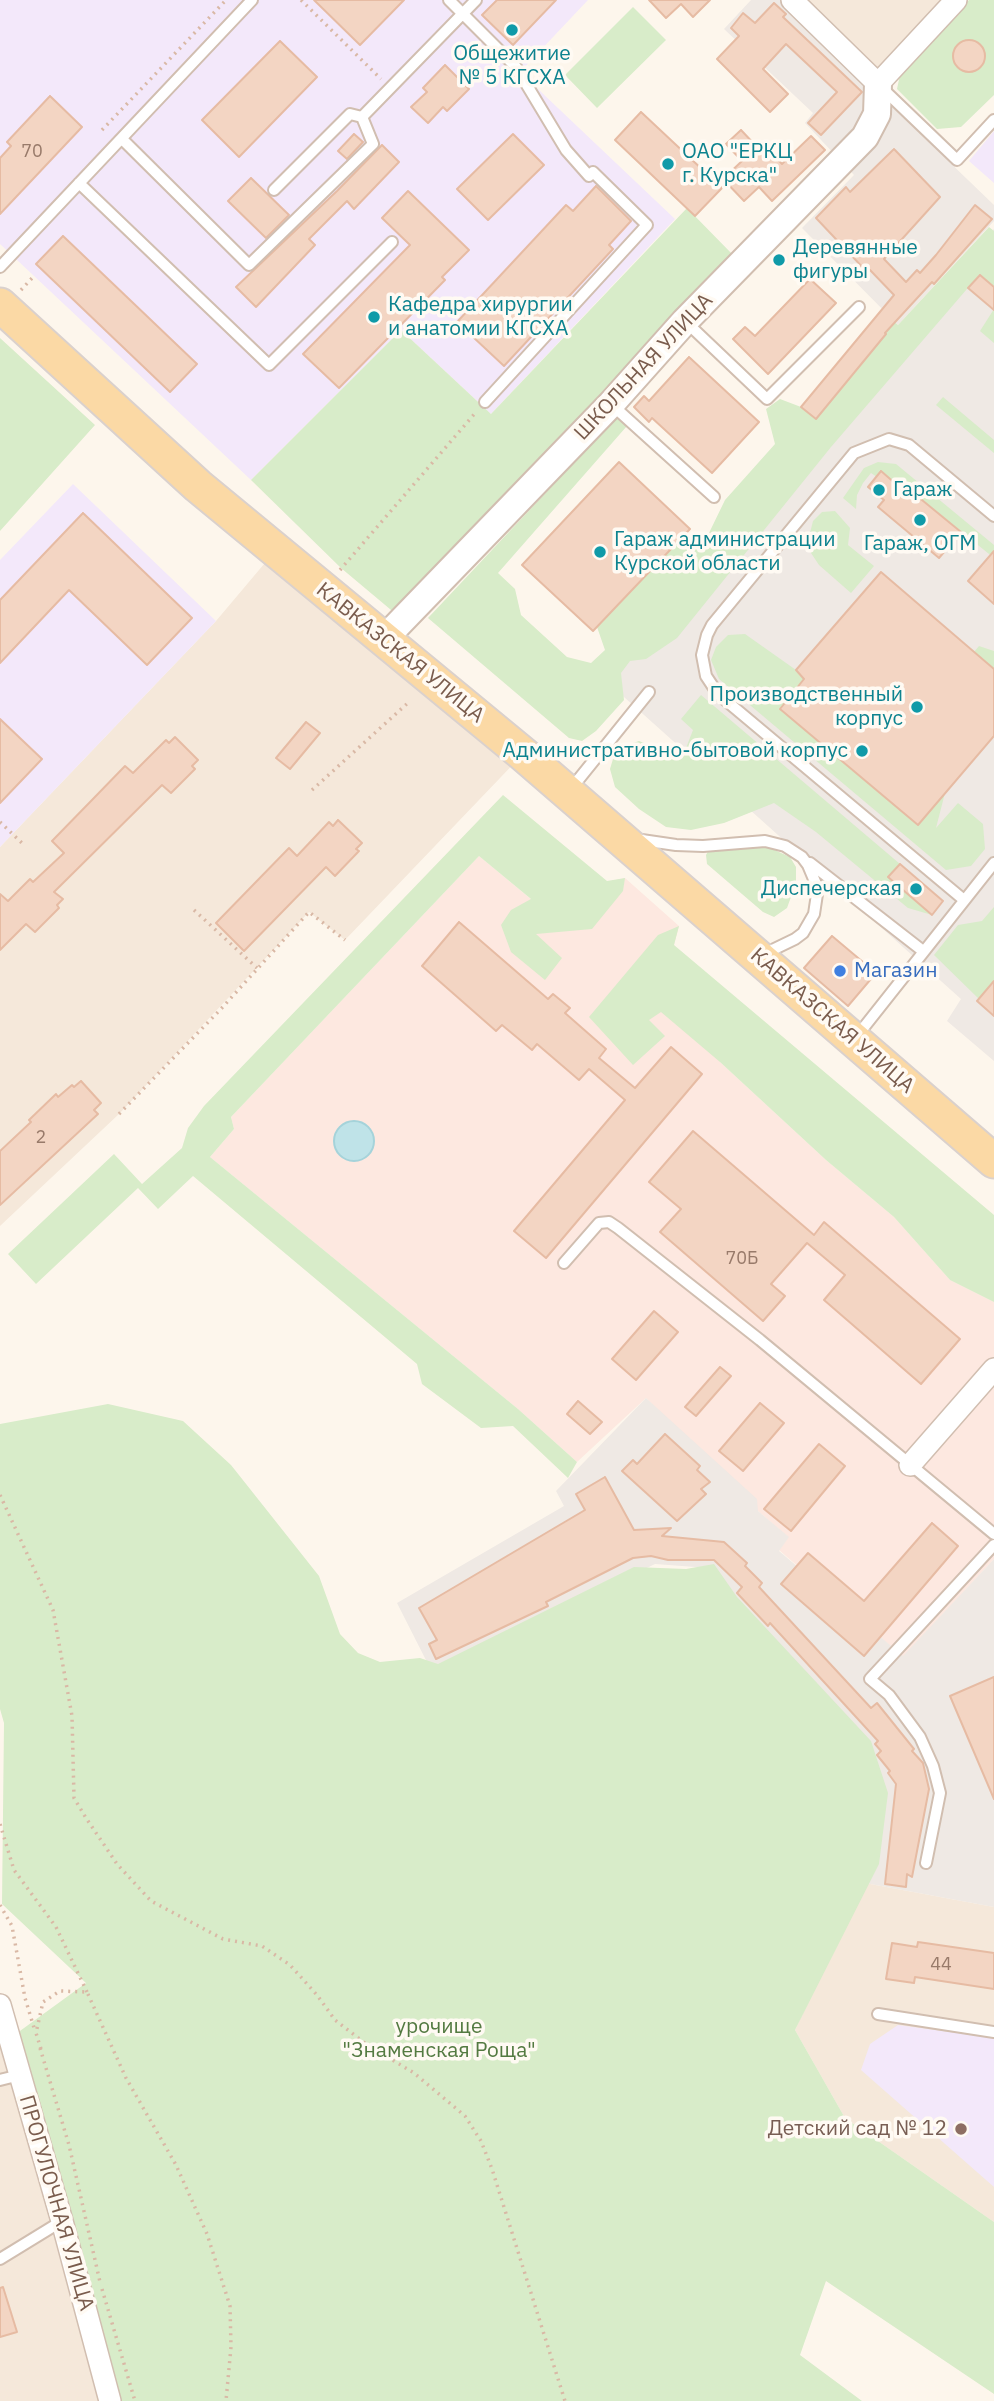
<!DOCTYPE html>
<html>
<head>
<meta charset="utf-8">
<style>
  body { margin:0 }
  canvas { display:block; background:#fdf6ec }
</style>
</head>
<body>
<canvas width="994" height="2401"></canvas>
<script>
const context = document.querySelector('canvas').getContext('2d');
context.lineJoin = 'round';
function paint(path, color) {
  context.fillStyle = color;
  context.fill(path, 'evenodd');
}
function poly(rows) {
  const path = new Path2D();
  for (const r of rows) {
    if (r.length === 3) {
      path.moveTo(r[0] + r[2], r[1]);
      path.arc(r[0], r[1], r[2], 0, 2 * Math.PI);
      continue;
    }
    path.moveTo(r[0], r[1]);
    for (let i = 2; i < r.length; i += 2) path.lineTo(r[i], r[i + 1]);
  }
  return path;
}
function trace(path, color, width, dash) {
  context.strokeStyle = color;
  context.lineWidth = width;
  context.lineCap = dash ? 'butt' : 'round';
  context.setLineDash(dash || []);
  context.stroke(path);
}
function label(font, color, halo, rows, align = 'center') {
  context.font = font + ' "IBM Plex Sans",sans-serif';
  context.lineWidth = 7;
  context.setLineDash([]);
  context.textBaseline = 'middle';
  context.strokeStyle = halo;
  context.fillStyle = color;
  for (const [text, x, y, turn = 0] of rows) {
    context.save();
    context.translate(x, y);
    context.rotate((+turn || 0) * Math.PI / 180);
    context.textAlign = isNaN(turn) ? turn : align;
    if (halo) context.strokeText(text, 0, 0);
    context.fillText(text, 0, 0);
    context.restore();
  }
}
const residential = poly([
  [803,0,955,0,881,76],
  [275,551,523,754,345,940,309,912,119,1114,0,1226,0,847,216,621],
  [865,1883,994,1907,994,2222,845,2118,795,2030],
  [0,2005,110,2401,0,2401]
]);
const commercial = poly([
  [479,856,532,900,625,878,679,926,674,945,720,1062,826,1160,894,1217,950,1280,994,1302,994,1559,903,1657,779,1550,788,1537,758,1511,646,1398,577,1462,518,1409,210,1157,234,1129,231,1117]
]);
const industrial = poly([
  [751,0,781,0,994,205,994,221,898,325,802,228,854,175,805,123,813,113,724,29],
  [994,229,994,1061,947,1021,961,999,605,680],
  [646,1398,757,1499,758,1511,789,1537,779,1551,903,1656,994,1559,994,1907,865,1883,709,1568,655,1564,432,1672,397,1603,564,1506,556,1491]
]);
const education = poly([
  [0,0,588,0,520,72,675,219,491,414,401,330,251,480,0,244],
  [994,131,994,183,969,161],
  [73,484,216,621,0,847,0,560],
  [898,2025,994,2038,994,2187,861,2070,870,2044]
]);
const green = poly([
  [969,0,994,0,994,95,961,127,937,129,897,89,901,70],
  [633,7,666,40,597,108,565,75],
  [687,208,735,257,403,620,341,568,251,480,401,330,491,414],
  [989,227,994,231,994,287,979,275,831,447,677,638,646,659,630,661,621,673,624,700,596,731,582,741,569,738,428,618,618,416,627,426,498,573,515,589,521,615,567,657,591,663,605,650,597,627,679,540,709,533,725,500,775,444,766,409,780,399,801,407,816,418,886,334,889,317,898,325],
  [994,309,994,343,980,331],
  [0,338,95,425,0,531],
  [943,397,994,440,994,453,936,405],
  [878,462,896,464,994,545,994,558,900,482,893,481,882,472,877,477,871,473,863,483,857,495,856,509,843,498,864,468],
  [835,511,850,528,848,545,874,566,851,593,819,565,811,553,809,537,813,521,822,512],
  [745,634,796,670,945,793,936,828,958,803,983,824,985,849,971,866,946,870,719,679,711,660,716,647,728,635],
  [979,646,994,651,994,669,974,652],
  [701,695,900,864,889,877,932,915,908,908,816,832,774,803,724,823,691,830,666,827,639,809,615,787,610,769,616,749,639,741,668,752,686,748,693,730,681,719],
  [503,795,607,881,625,878,623,891,592,929,536,934,562,958,545,980,511,952,501,925,511,910,531,899,479,856,231,1117,234,1129,210,1157,518,1409,577,1462,568,1478,513,1426,481,1428,422,1384,417,1364,193,1176,158,1209,138,1188,36,1284,8,1254,114,1154,142,1184,182,1148,188,1128,204,1106],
  [745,841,770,848,790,857,796,867,796,883,787,908,774,917,763,912,707,864,706,855,711,846],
  [994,907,994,981,979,999,934,955,958,925,982,921],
  [679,926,674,945,994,1215,994,1302,950,1280,894,1217,826,1160,720,1062,661,1012,649,1020,665,1036,633,1065,589,1017,658,935],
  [108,1404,183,1421,231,1465,319,1576,340,1634,358,1653,380,1662,420,1658,438,1664,634,1567,686,1569,714,1564,737,1597,871,1741,888,1793,879,1864,795,2030,845,2118,994,2222,994,2394,826,2281,800,2355,862,2401,100,2401,2,2044,86,1983,2,1904,4,1723,0,1709,0,1424]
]);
const water = poly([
  [354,1141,20]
]);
const building = poly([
  [314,0,404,0,360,45,314,0],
  [497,0,556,0,513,45,482,15,497,0],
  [649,0,710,0,693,17,681,4,666,18,649,0],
  [774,3,786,14,783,17,862,92,821,135,808,123,837,92,786,44,763,69,788,94,770,112,717,59,739,36,731,28,743,13,755,23,774,3],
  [969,56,16],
  [280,41,317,77,239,157,202,120,280,41],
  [445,65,469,89,447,111,443,107,428,123,411,107,427,92,423,88,445,65],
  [50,96,82,127,0,214,0,158,11,146,7,142,50,96],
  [641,112,722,188,695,216,615,140,641,112],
  [741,130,757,147,762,142,782,164,811,136,825,150,772,201,759,187,744,201,723,179,742,161,726,144,741,130],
  [354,134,363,142,347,159,338,151,354,134],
  [513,134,544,165,488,220,457,189,513,134],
  [382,145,399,162,354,209,347,201,309,239,315,245,256,307,236,287,337,191,382,145],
  [894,149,940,197,884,259,906,282,917,270,920,273,936,255,975,205,992,219,934,284,932,282,885,333,886,334,816,419,801,407,894,295,870,270,867,272,816,218,846,187,850,192,894,149],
  [251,178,289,215,266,238,228,201,251,178],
  [596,186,631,221,609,245,613,249,504,366,457,322,566,205,573,211,596,186],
  [408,191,469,250,442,277,445,280,339,388,303,354,410,245,382,218,408,191],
  [63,236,197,364,170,392,36,264,63,236],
  [980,275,994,287,994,310,968,288,980,275],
  [810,279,836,303,768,374,733,339,745,327,755,336,810,279],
  [689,357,759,422,712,473,652,418,649,422,634,407,644,396,649,401,689,357],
  [619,462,690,529,593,631,522,565,619,462],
  [881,471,897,485,900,482,961,532,939,558,878,507,884,500,868,487,881,471],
  [83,513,192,618,147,665,69,590,0,663,0,600,83,513],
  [994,551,994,604,968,581,994,551],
  [881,572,994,669,994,736,918,825,780,709,804,679,796,670,881,572],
  [0,719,42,759,0,803,0,719],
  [306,722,320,733,290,769,276,758,306,722],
  [175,737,198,760,192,766,195,769,171,793,162,785,54,892,63,899,57,905,59,908,35,932,26,924,0,950,0,894,8,901,30,879,33,882,64,853,52,841,92,800,125,766,133,773,166,740,169,743,175,737],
  [338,820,362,843,356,849,359,851,335,876,326,867,244,951,216,923,289,848,297,856,329,822,333,826,338,820],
  [900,864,943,901,932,915,888,877,900,864],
  [459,922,548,999,553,994,570,1008,565,1013,606,1049,599,1058,635,1088,671,1047,702,1074,546,1258,514,1231,625,1100,589,1069,579,1080,537,1044,532,1050,502,1025,496,1031,422,966,459,922],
  [832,936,876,973,848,1006,804,968,832,936],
  [994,981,994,1016,977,1001,994,981],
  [81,1081,101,1103,94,1110,98,1114,0,1205,0,1151,31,1122,29,1120,56,1094,58,1097,72,1085,74,1087,81,1081],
  [693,1131,814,1235,824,1222,960,1339,921,1384,824,1300,845,1275,807,1243,771,1284,785,1296,763,1321,660,1232,681,1209,649,1182,693,1131],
  [654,1311,678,1332,636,1380,612,1359,654,1311],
  [720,1367,731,1376,696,1416,685,1407,720,1367],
  [578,1401,602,1422,590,1434,567,1414,578,1401],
  [760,1403,784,1423,743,1471,719,1451,760,1403],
  [665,1434,700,1466,697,1470,710,1482,701,1489,706,1494,677,1521,622,1471,633,1460,637,1464,665,1434],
  [819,1444,845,1466,791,1531,764,1509,819,1444],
  [605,1477,634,1530,671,1528,662,1536,724,1542,747,1563,745,1566,762,1583,759,1587,871,1708,877,1703,914,1749,912,1751,923,1763,929,1789,912,1877,907,1874,906,1887,885,1884,896,1784,888,1773,890,1771,877,1755,881,1751,875,1744,878,1741,770,1623,768,1626,737,1593,742,1587,714,1560,668,1560,651,1556,633,1558,546,1602,548,1606,436,1659,429,1644,437,1640,419,1608,585,1510,576,1494,605,1477],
  [932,1523,958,1546,864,1656,781,1584,808,1553,864,1601,932,1523],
  [994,1677,994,1799,950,1696,994,1677],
  [918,1942,994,1953,994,1989,915,1977,914,1983,886,1979,892,1943,917,1947,918,1942],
  [3,2287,17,2332,0,2337,0,2288,3,2287]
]);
const path = poly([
  [301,0,381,79],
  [102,130,226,0],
  [21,290,34,276],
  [340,570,477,411],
  [312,790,410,701],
  [0,822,24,845],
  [194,910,257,968],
  [119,1114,220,1010,309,912,345,940],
  [0,1495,53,1610,72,1716,74,1798,86,1818,117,1864,151,1901,223,1939,262,1946,290,1965,317,1995,335,2020,366,2044,414,2073,465,2116,481,2141,492,2169,565,2401],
  [0,1824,14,1870,56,1927,87,1992],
  [0,1905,12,1926,25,1998,35,2031],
  [40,2048,69,2145,100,2282],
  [41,2049,36,2033,43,2002,60,1991,87,1992,126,2078,176,2165,207,2234,230,2306,231,2347,226,2401],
  [102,2289,135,2401]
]);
const service = poly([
  [449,0,516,67,566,150,589,176,593,172,647,225,485,402],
  [882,88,957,160,994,120],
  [122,139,249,265,373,144,362,117],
  [79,183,269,365,392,242],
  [274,190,350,114,362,117,476,0],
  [0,267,252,0],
  [685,321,767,399,859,307],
  [611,404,714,497],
  [570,790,649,692],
  [635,839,676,845,703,846,765,841,785,846,802,857,808,865,816,884,817,894,814,914,803,933,795,939,764,954],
  [810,863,923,951],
  [964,900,718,694,706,676,702,655,707,635,712,625,854,453,889,439,909,445,994,516],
  [857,1036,994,863],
  [564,1263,599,1223,609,1222,618,1228,760,1340,994,1534],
  [926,1863,940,1793,933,1766,920,1737,889,1695,870,1679,994,1545],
  [878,2014,994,2032],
  [0,2080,20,2075],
  [0,2259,62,2221]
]);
const minor = poly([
  [792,0,878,84,956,0],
  [910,1465,994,1369],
  [0,2005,62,2221,110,2401]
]);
const tertiary = poly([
  [384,639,611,404,685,321,865,137,877,114,878,84]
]);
const primary = poly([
  [0,305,198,486,523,754,994,1161]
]);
const markers = [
  [512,30,7,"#0f9aa8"],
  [668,164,7,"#0f9aa8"],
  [779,260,7,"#0f9aa8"],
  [374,317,7,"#0f9aa8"],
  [879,490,7,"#0f9aa8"],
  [920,520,7,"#0f9aa8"],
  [600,552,7,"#0f9aa8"],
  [917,707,7,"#0f9aa8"],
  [862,751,7,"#0f9aa8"],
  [916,889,7,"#0f9aa8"],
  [840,971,7,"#3f7fe0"],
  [961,2129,7,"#8d6e63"]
];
const numberNames = [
  ["70",32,152],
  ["2",41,1138],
  ["70Б",742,1259],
  ["44",941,1965]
];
const cultureNames = [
  ["Общежитие",512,54,"center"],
  ["№ 5 КГСХА",512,78,"center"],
  ["ОАО \"ЕРКЦ",682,152],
  ["г. Курска\"",682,176],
  ["Деревянные",793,248],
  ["фигуры",793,272],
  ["Кафедра хирургии",388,305],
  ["и анатомии КГСХА",388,329],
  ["Гараж",893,490],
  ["Гараж администрации",614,540],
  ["Курской области",614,564],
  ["Гараж, ОГМ",920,544,"center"],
  ["Производственный",903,695,"right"],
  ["корпус",903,719,"right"],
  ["Административно-бытовой корпус",848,751,"right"],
  ["Диспечерская",902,889,"right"]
];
const streetNames = [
  ["ШКОЛЬНАЯ УЛИЦА",644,367,-47],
  ["КАВКАЗСКАЯ УЛИЦА",400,653,39],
  ["КАВКАЗСКАЯ УЛИЦА",832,1021,41],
  ["ПРОГУЛОЧНАЯ УЛИЦА",56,2203,74]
];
const shopNames = [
  ["Магазин",854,971]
];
const parkNames = [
  ["урочище",439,2027],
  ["\"Знаменская Роща\"",439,2051]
];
const educationNames = [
  ["Детский сад № 12",947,2129]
];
paint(residential, '#f5e8da');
paint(commercial, '#fde8e0');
paint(industrial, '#efe9e4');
paint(education, '#f3e8fa');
paint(green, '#d8ecc9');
paint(water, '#bfe3e8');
trace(water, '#a5d3da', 2);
paint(building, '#f3d5c3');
trace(building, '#e6bba3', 2);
trace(service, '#d1beb0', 14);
trace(minor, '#d1beb0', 24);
trace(tertiary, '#d1beb0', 30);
trace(primary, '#dad1cd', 37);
trace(path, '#d9b8a5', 3.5, [2, 5]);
trace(service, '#fff', 10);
trace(minor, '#fff', 21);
trace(tertiary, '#fff', 26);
trace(primary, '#fbd9a5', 33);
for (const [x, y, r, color] of markers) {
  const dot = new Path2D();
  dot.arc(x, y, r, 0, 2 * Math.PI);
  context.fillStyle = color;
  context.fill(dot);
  trace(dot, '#fffaf3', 2.5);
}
label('18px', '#987a6a', null, numberNames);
label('21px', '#0d838f', '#fffaf3', cultureNames, 'left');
label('21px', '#7a5c4d', '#fffaf3', streetNames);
label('21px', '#366cbe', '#fffaf3', shopNames, 'left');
label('21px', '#537a41', '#fffaf3', parkNames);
label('21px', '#785e54', '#fffaf3', educationNames, 'right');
</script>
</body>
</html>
